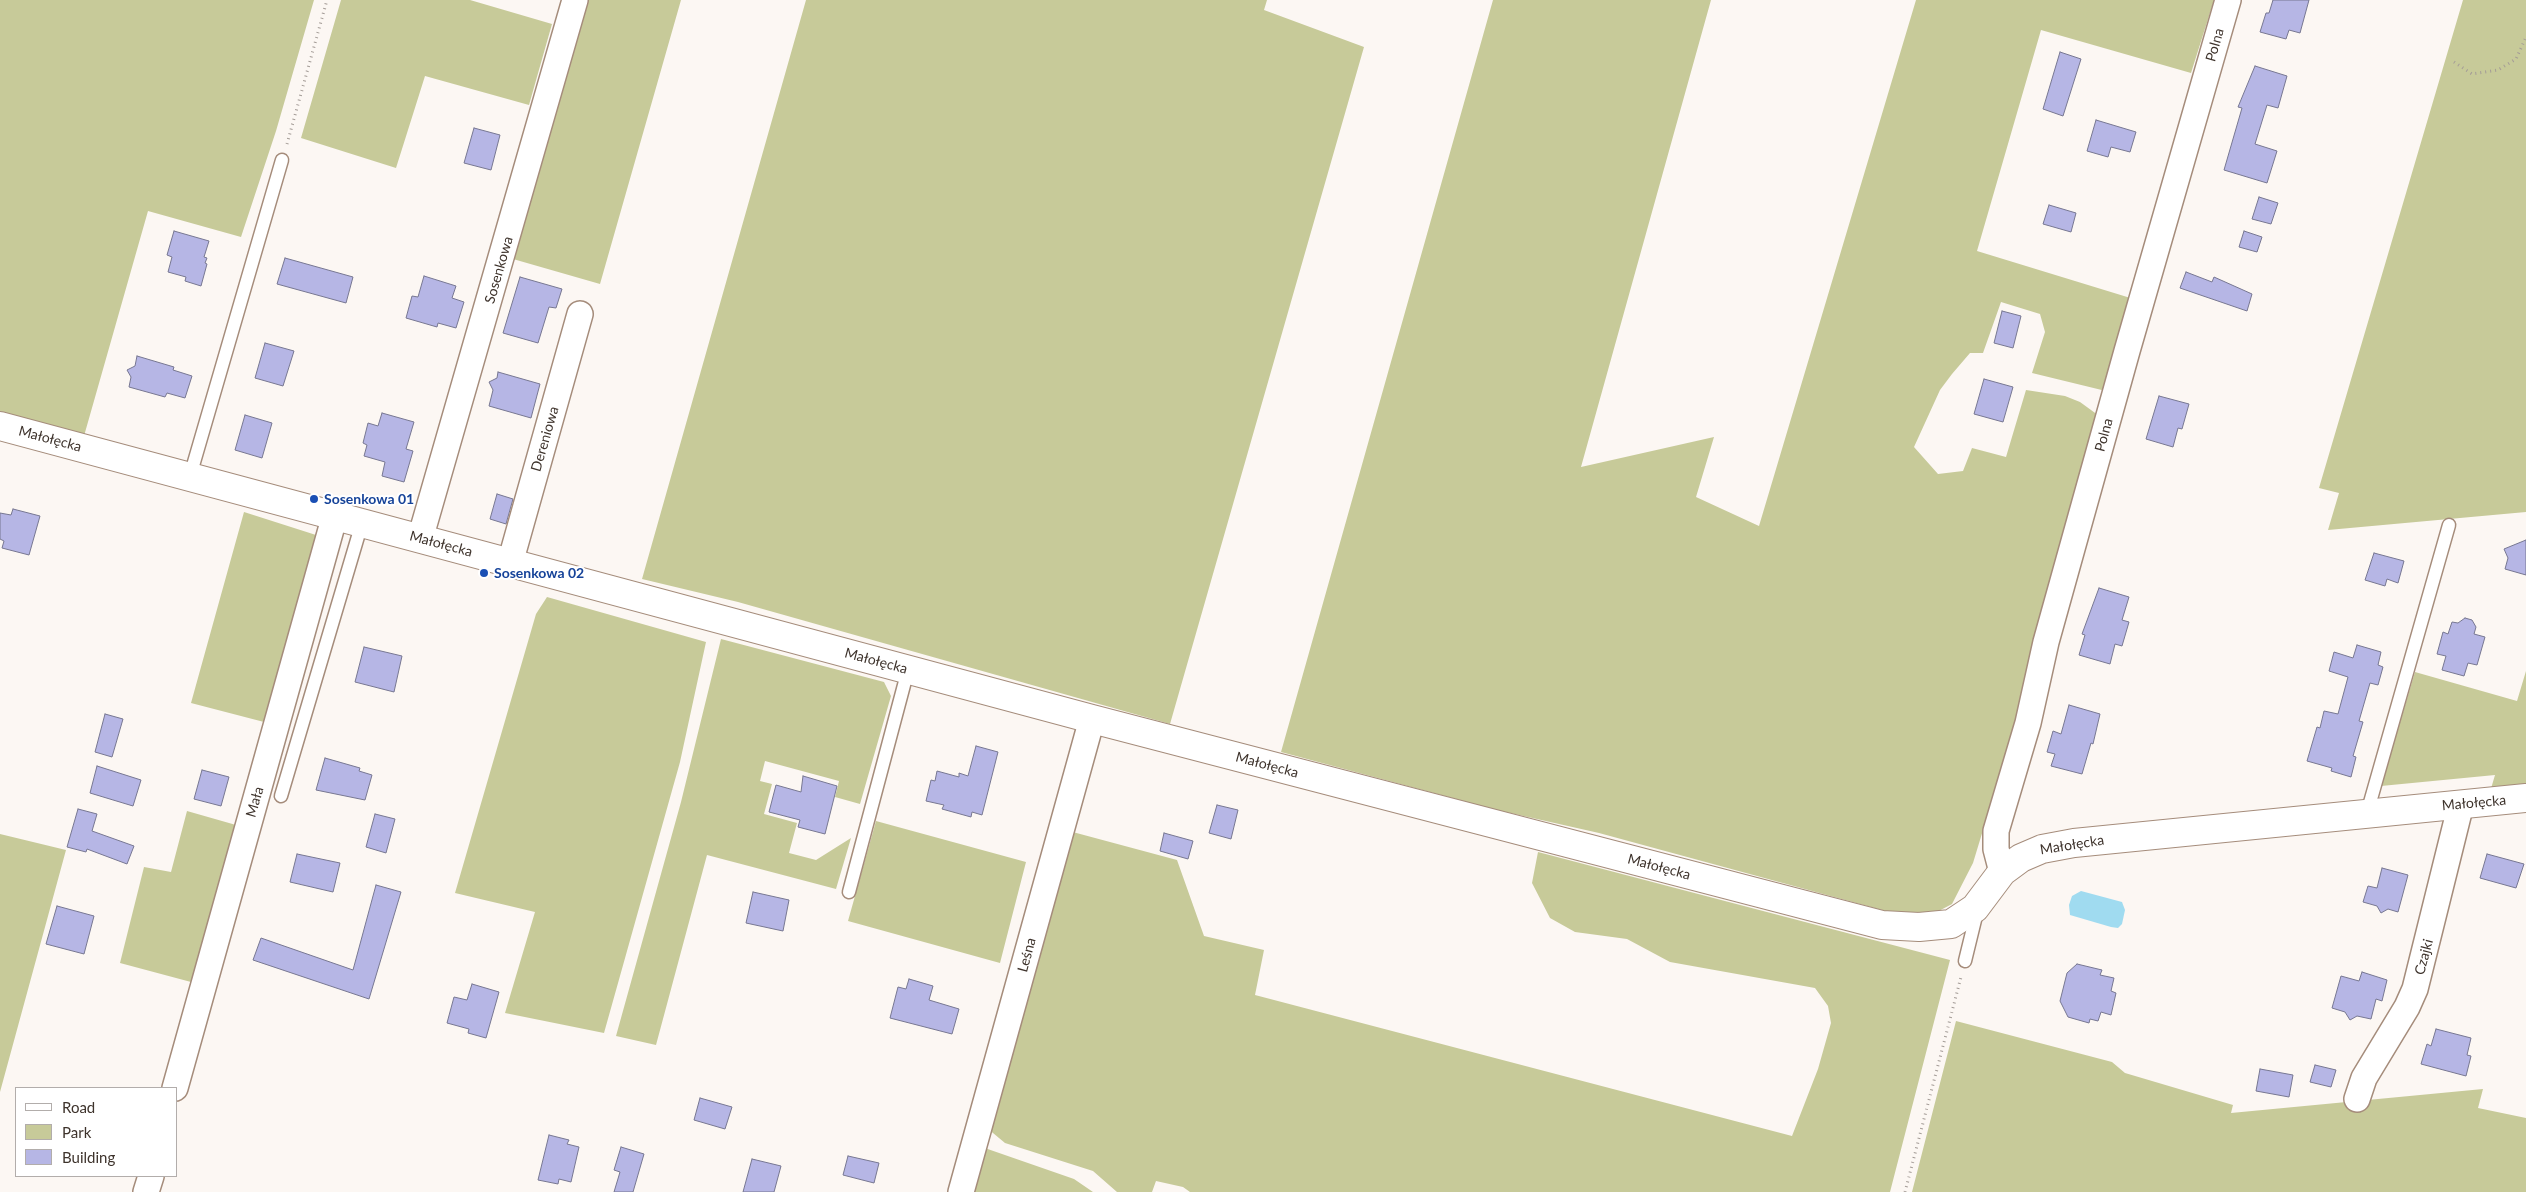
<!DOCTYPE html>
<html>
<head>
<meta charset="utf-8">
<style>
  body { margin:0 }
  #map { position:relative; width:2526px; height:1192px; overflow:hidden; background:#fcf7f3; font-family:Lato,sans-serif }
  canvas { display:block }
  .legend { position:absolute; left:15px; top:1087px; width:162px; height:90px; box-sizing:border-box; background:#fff; border:1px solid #b2adab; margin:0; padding:6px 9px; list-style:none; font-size:15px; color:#3e332c }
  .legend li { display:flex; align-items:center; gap:10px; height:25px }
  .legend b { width:25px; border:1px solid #b2adab }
</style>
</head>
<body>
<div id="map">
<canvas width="2526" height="1192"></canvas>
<ul class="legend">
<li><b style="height:6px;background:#fff"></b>Road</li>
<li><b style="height:14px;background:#c7ca99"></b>Park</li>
<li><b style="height:14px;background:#b6b6e5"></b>Building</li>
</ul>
</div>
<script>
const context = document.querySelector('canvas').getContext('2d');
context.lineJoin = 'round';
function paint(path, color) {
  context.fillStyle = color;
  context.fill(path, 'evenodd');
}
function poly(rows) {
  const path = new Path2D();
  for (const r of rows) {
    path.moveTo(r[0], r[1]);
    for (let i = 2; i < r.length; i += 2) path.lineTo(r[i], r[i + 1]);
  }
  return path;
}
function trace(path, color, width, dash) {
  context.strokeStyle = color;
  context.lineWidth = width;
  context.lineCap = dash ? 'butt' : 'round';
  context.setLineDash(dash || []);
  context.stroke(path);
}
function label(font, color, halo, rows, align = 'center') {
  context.font = font + ' Lato,sans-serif';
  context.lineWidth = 4;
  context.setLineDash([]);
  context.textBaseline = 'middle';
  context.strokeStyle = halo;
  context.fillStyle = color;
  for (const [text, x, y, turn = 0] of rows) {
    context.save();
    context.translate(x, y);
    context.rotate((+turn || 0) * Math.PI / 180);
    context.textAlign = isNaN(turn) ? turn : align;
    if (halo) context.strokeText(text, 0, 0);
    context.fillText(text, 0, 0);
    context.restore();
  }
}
const green = poly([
  [0,0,314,0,276,131,241,237,148,211,84,436,0,413],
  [341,0,470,0,552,24,529,105,425,76,396,168,301,138],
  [586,0,681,0,600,284,513,259],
  [806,0,1267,0,1264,10,1364,47,1170,724,738,602,642,579],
  [1493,0,1711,0,1581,467,1714,437,1696,497,1759,526,1916,0,2214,0,2191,73,2041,30,1977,251,2137,300,2110,392,2032,373,2045,332,2040,314,2001,302,1983,353,1970,353,1952,374,1940,390,1914,447,1938,474,1963,471,1972,448,2006,457,2026,390,2065,396,2080,402,2102,418,2031,672,1973,863,1952,904,1933,914,1904,916,1599,833,1497,810,1281,752],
  [2463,0,2526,0,2526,512,2328,530,2339,493,2319,488],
  [244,512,316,535,264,722,191,703],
  [547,597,706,642,680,762,604,1033,505,1013,535,912,455,893,536,614],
  [721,639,884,682,891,696,860,804,835,797,839,781,765,761,760,781,772,784,764,814,797,823,789,853,816,860,851,838,836,889,707,855,656,1045,616,1036,681,802],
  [2526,671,2526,788,2490,792,2495,775,2381,786,2415,672,2517,701],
  [187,811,236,825,191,982,120,963,144,867,171,872],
  [876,821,1026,862,1000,963,848,921],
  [1069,831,1177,860,1204,936,1264,950,1255,995,1792,1136,1818,1069,1831,1023,1828,1006,1815,988,1670,962,1627,939,1575,932,1550,918,1532,883,1538,852,1950,960,1890,1192,1190,1192,1183,1187,1156,1181,1152,1192,1117,1192,1093,1171,1005,1143,987,1128],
  [0,834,66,850,0,1092],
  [1956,1021,2112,1062,2125,1073,2233,1105,2231,1113,2483,1089,2478,1108,2526,1118,2526,1192,1912,1192],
  [979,1146,1074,1179,1093,1192,967,1192]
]);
const water = poly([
  [2081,891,2122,902,2125,910,2122,924,2118,928,2111,927,2070,915,2069,905,2072,896]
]);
const building = poly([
  [2273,0,2309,0,2300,33,2289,30,2286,39,2260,32,2266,13,2269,13,2273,0],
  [2060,52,2081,59,2063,116,2043,109,2060,52],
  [2255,66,2287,76,2278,108,2267,105,2255,144,2277,151,2267,183,2224,170,2242,108,2238,107,2255,66],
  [2096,120,2136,132,2130,152,2111,147,2108,157,2087,151,2096,120],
  [474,128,500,135,491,170,464,163,474,128],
  [2259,197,2278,203,2271,224,2252,219,2259,197],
  [2049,205,2076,213,2071,232,2043,224,2049,205],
  [174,231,209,241,204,257,207,258,205,263,207,264,201,286,185,281,186,277,168,272,172,257,167,255,174,231],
  [2244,231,2262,237,2257,252,2239,247,2244,231],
  [285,258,353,277,346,303,277,284,285,258],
  [2186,272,2212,282,2214,277,2252,294,2247,311,2180,288,2186,272],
  [424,276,456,286,452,298,464,302,456,328,438,323,437,327,406,318,412,296,418,297,424,276],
  [520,277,562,289,556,308,549,307,538,343,503,333,520,277],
  [2002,311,2021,316,2013,348,1994,343,2002,311],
  [265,343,294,351,283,386,255,378,265,343],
  [137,356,174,367,173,370,192,376,185,398,167,393,165,397,129,387,131,377,127,370,135,366,137,356],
  [498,372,540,384,531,418,489,406,493,390,489,382,497,378,498,372],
  [1984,379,2013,387,2003,422,1974,414,1984,379],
  [2159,396,2189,404,2182,429,2178,428,2173,447,2146,439,2159,396],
  [382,413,414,422,406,449,413,451,404,482,382,476,385,462,364,456,367,445,363,443,368,423,378,426,382,413],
  [245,415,272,423,262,458,235,450,245,415],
  [497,494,513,499,506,524,490,519,497,494],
  [13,509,40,516,29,555,2,548,4,541,0,539,0,513,11,515,13,509],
  [2526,540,2526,575,2505,569,2508,558,2504,549,2526,540],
  [2374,553,2404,561,2398,583,2387,579,2385,586,2365,580,2374,553],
  [2099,588,2129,597,2122,620,2129,622,2122,646,2115,644,2110,664,2079,655,2085,635,2082,634,2099,588],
  [2465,618,2472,620,2476,627,2474,634,2485,637,2477,665,2468,663,2464,676,2442,670,2446,656,2437,654,2443,632,2448,634,2452,622,2458,623,2465,618],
  [2357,645,2381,652,2378,665,2383,667,2378,685,2370,683,2359,721,2363,722,2353,756,2356,757,2351,777,2331,771,2332,768,2307,761,2317,727,2320,728,2324,711,2338,714,2348,677,2329,671,2334,652,2353,658,2357,645],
  [364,647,402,656,394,692,355,682,364,647],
  [2069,705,2100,714,2093,744,2091,743,2082,774,2051,766,2055,754,2047,752,2053,731,2061,734,2069,705],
  [105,714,123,719,112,757,95,752,105,714],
  [976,746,998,752,982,815,972,812,971,817,942,809,944,805,926,801,931,780,935,781,937,771,959,777,959,773,968,776,976,746],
  [325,758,360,768,359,771,372,775,365,800,316,790,325,758],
  [97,766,141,780,133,806,90,793,97,766],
  [202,770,229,777,221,806,194,799,202,770],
  [803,776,837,786,825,834,798,827,800,820,769,812,776,785,801,792,803,776],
  [1217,805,1238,810,1231,839,1209,833,1217,805],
  [78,809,97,814,92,831,134,846,127,864,87,849,86,852,67,847,78,809],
  [375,814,395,819,386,853,366,847,375,814],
  [1164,833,1193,841,1188,859,1160,851,1164,833],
  [297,854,340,863,333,892,290,882,297,854],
  [2487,854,2524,864,2516,888,2480,878,2487,854],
  [2382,868,2408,875,2398,912,2388,909,2381,913,2377,906,2363,902,2368,886,2377,888,2382,868],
  [376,885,401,892,369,999,253,960,261,938,353,970,376,885],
  [753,892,789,900,783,931,746,923,753,892],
  [57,906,94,916,84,954,46,944,57,906],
  [2077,964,2102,970,2100,975,2114,978,2111,991,2116,993,2111,1015,2101,1012,2098,1021,2090,1019,2089,1023,2068,1017,2060,1001,2067,973,2077,964],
  [2362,972,2387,980,2382,1001,2376,999,2371,1019,2357,1016,2350,1020,2345,1012,2332,1008,2341,976,2359,981,2362,972],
  [909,979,933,986,929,1000,959,1009,952,1034,890,1018,898,987,906,989,909,979],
  [472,984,499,992,486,1038,468,1033,469,1029,447,1023,454,997,467,1000,472,984],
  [2436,1029,2471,1038,2467,1055,2471,1056,2466,1076,2421,1064,2427,1044,2431,1046,2436,1029],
  [2315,1065,2336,1070,2331,1087,2310,1082,2315,1065],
  [2260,1069,2293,1075,2289,1097,2256,1091,2260,1069],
  [700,1098,732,1107,725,1129,694,1120,700,1098],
  [549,1135,569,1140,567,1144,579,1147,571,1182,559,1179,558,1184,538,1180,549,1135],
  [621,1147,644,1154,633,1192,614,1192,620,1172,614,1170,621,1147],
  [848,1156,879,1163,874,1183,843,1175,848,1156],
  [752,1159,781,1166,774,1192,743,1192,752,1159]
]);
const path = poly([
  [2454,62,2472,74,2498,70,2516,59,2526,37],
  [287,144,327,0],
  [1905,1192,1961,977]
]);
const lane = poly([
  [190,476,282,160],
  [281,796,362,523],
  [2367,813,2449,525],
  [849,892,908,670],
  [1965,961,1975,920,1975,910]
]);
const street = poly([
  [420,539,575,0],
  [510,563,580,314],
  [2002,872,1996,849,1996,831,2028,723,2046,642,2127,351,2228,0],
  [175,1088,335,515],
  [2357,1099,2364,1078,2407,1007,2415,989,2461,804],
  [146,1192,151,1176],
  [961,1192,1092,719]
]);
const secondary = poly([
  [0,426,1092,719,1882,925,1919,927,1951,924,1975,908,2002,872,2021,858,2042,849,2074,843,2526,798]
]);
const markers = [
  [314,499,5,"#1a4fb4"],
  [484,573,5,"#1a4fb4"]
];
const streetNames = [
  ["Polna",2215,45,-74],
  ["Sosenkowa",499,270,-74],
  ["Polna",2104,435,-75],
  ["Małołęcka",50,439,15],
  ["Dereniowa",545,439,-74],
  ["Małołęcka",441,544,15],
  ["Małołęcka",876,661,15],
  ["Małołęcka",1267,765,15],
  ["Mała",255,802,-74],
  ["Małołęcka",2474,803,-5],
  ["Małołęcka",2072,845,-9],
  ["Małołęcka",1659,867,15],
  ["Leśna",1027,955,-75],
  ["Czajki",2424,957,-75]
];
const transitNames = [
  ["Sosenkowa 01",324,499],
  ["Sosenkowa 02",494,573]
];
paint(green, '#c7ca99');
paint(water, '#a0dbf0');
paint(building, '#b6b6e5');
trace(building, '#777791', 1);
trace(lane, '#a58c7b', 15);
trace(street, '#a58c7b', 28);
trace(secondary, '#a58c7b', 30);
trace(path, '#a49c97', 3, [1, 4]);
trace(lane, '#fff', 12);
trace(street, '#fff', 25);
trace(secondary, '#fff', 28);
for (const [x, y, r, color] of markers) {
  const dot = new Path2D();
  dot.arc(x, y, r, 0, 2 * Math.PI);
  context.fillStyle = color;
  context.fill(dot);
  trace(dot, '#fff', 2);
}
label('14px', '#3e332c', '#fff', streetNames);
label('bold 14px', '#164399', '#fff', transitNames, 'left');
</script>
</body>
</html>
